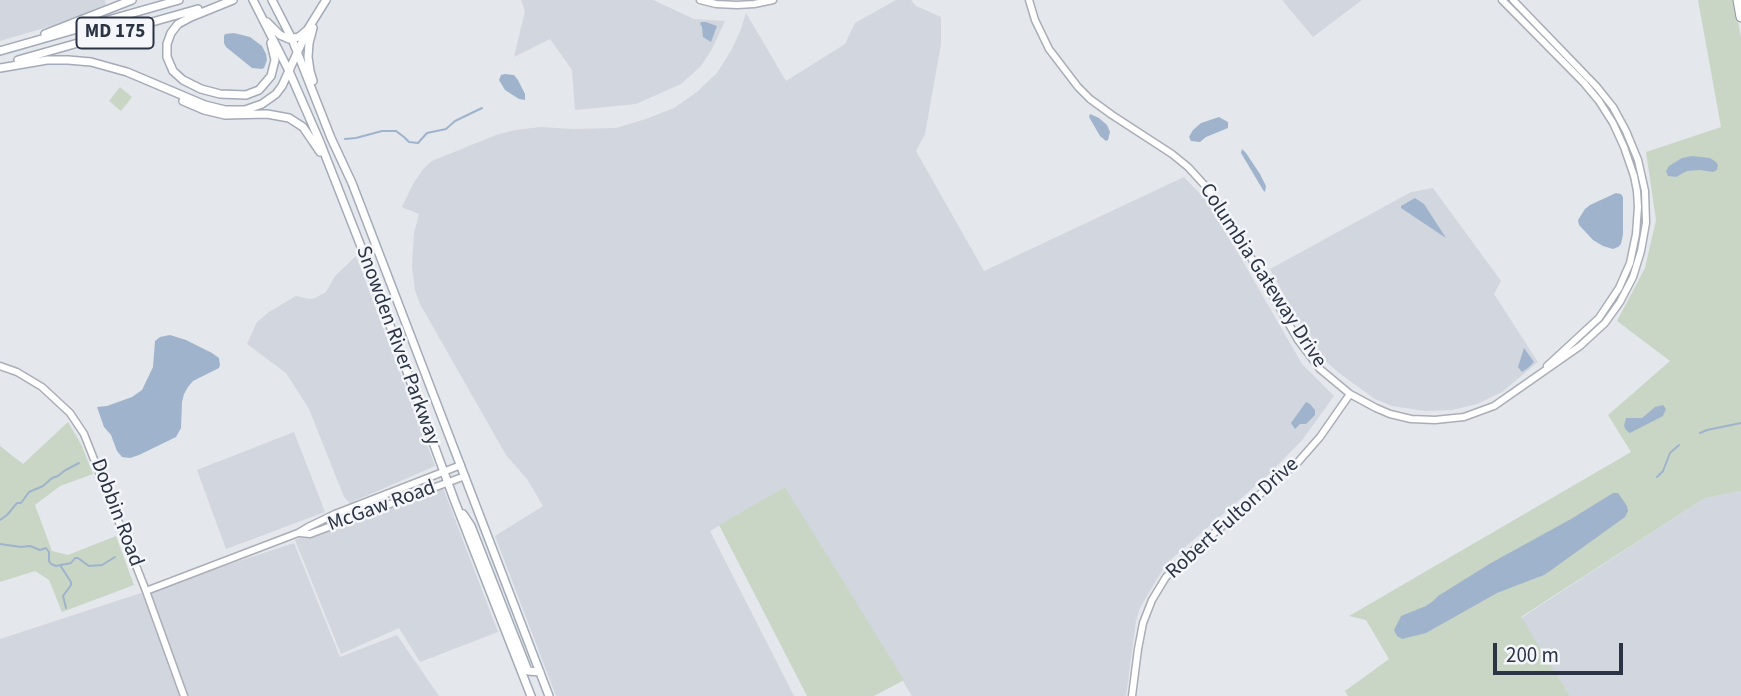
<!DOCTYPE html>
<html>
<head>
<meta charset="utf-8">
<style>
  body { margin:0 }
  #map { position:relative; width:1741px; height:696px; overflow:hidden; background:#e4e7ec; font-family:"Source Sans 3",sans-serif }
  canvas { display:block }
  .scale { position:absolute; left:1493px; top:643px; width:130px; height:32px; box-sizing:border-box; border:4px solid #2b3445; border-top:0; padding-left:9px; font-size:21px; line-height:24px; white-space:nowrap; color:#2b3445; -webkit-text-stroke:5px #f4f6f9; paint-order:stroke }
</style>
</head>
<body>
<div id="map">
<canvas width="1741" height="696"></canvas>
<div class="scale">200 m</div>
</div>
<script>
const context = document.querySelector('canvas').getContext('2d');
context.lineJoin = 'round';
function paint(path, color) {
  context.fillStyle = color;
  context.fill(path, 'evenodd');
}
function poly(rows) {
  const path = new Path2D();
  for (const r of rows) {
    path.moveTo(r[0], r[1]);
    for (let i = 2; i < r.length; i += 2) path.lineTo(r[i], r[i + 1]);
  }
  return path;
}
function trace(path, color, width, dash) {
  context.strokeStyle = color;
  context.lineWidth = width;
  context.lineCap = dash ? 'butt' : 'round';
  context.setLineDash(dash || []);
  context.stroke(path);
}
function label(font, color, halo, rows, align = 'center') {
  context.font = font + ' "Source Sans 3",sans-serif';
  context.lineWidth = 5;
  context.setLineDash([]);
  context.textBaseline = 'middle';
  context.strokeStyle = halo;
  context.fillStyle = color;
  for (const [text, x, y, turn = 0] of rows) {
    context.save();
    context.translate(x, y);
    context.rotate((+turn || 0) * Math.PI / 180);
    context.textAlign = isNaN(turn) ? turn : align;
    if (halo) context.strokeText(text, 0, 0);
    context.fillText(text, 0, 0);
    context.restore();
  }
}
const built = poly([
  [0,0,105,0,106,5,58,24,0,41],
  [521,0,653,0,694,19,725,21,712,49,701,66,681,84,636,104,575,110,572,70,550,39,514,57,525,11],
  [896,0,911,0,916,6,941,17,941,44,925,134,916,151,984,271,1184,177,1205,199,1223,227,1302,364,1334,396,1303,439,1269,474,1168,562,1155,582,1140,608,1136,621,1126,696,912,696,785,487,710,531,794,696,556,696,495,536,543,506,527,479,506,455,420,304,415,290,412,266,414,233,419,214,402,207,413,184,424,168,432,161,496,135,515,130,541,127,573,129,616,128,646,119,674,108,697,92,717,73,732,49,741,29,746,13,786,81,845,44,855,23],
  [1282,0,1362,0,1313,37],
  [1433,188,1501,281,1494,294,1538,362,1502,392,1477,404,1452,410,1425,411,1392,406,1375,399,1339,373,1320,356,1307,337,1270,269,1411,192],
  [356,256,435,466,350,503,344,497,309,409,286,373,247,344,257,322,269,312,296,296,310,299,315,298,326,292,335,276],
  [294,432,325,512,226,549,197,470],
  [440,487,443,488,498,632,420,662,399,628,341,654,295,540],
  [1741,491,1741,696,1570,696,1521,618,1705,498],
  [294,543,340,657,397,635,439,696,0,696,0,639]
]);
const green = poly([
  [1698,0,1734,0,1741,37,1741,491,1705,498,1521,617,1570,696,1348,696,1345,691,1389,659,1366,620,1349,616,1631,452,1608,415,1670,361,1617,321,1645,268,1656,220,1646,152,1721,127],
  [120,87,132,97,121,111,109,101],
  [68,422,81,444,93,474,60,486,35,505,52,551,68,555,116,536,134,585,62,612,49,580,35,571,0,582,0,446,23,464],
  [785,487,904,680,874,696,807,696,719,525]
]);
const water = poly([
  [701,22,706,22,717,26,711,42,703,37,702,27,700,24],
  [234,33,250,37,262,46,266,54,267,60,264,68,262,69,252,68,226,47,224,43,224,36,225,34],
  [505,74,514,75,518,80,525,94,525,100,519,99,505,90,499,80,501,75],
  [1090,114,1099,118,1107,125,1110,132,1108,140,1106,141,1100,136,1089,117],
  [1219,117,1228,122,1228,128,1206,137,1200,142,1191,141,1189,137,1193,130,1201,123],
  [1242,149,1246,153,1260,174,1266,186,1265,192,1263,190,1241,153],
  [1692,156,1710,158,1716,162,1718,165,1717,170,1713,172,1700,170,1687,171,1676,177,1668,176,1666,171,1669,166,1682,158],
  [1616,193,1621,194,1623,197,1623,234,1621,244,1618,247,1613,249,1603,246,1593,240,1579,225,1578,220,1585,209,1590,205],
  [1415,198,1424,204,1446,238,1401,208,1401,206],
  [170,335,186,340,212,353,219,358,220,365,219,368,193,381,188,387,184,394,182,402,181,428,176,437,139,455,130,458,122,457,117,451,111,435,104,427,97,407,107,406,132,397,142,390,153,367,155,341,160,337],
  [1524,348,1534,362,1528,368,1522,372,1518,367],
  [1306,402,1310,404,1315,410,1315,415,1306,424,1300,424,1295,429,1291,423],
  [1663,405,1666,409,1663,416,1630,433,1626,430,1624,426,1626,418,1642,418,1655,407],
  [1613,493,1618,493,1627,506,1628,511,1625,517,1550,571,1544,575,1497,593,1426,633,1402,639,1397,636,1394,630,1401,616,1426,606,1433,601,1438,596,1491,563,1571,519]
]);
const stream = poly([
  [345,139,356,138,382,131,396,131,404,137,409,142,418,143,427,133,446,129,455,121,482,108],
  [1700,433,1707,430,1741,423],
  [1657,477,1663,471,1670,453,1679,445],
  [0,520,7,515,17,503,21,503,29,492,43,486,52,478,58,476,64,471,79,463],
  [0,544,21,547,30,546,40,550,46,548,49,552,49,561,51,564,56,566,60,565,71,582,71,585,63,596,66,608],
  [61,565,71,563,75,558,78,558,89,566,102,565,115,557]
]);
const secondary = poly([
  [700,0,716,4,737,5,754,4,773,0],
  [1029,0,1035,20,1049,49,1078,87,1090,99,1112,115,1172,154,1188,167,1209,190,1230,221,1298,340,1320,369,1350,394,1376,408,1390,414,1411,419,1435,420,1464,417,1494,406,1580,346,1605,323,1620,302,1633,277,1641,251,1646,223,1645,191,1638,160,1626,131,1613,107,1597,87,1513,0],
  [1502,0,1584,83,1599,101,1613,123,1624,147,1634,176,1637,191,1638,207,1636,234,1630,263,1619,288,1599,318,1547,366],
  [0,366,17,372,42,387,70,413,84,434,146,591,184,696],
  [300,533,310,534,465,476],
  [146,591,298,533,308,527,335,514,461,465],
  [1132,696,1138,649,1143,623,1152,600,1166,577,1187,556,1298,462,1320,437,1350,394]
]);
const primary = poly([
  [233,0,191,17,178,24,171,33,167,44,167,57,173,71,183,80,201,89,220,94,246,95,259,90,271,76,275,60,271,43],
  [253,0,289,71,320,142,360,244,455,502,531,696],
  [272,0,292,39,331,138,352,183,549,696],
  [267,22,280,35,289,39,299,37,306,31],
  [313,28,309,43,308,57,310,71,313,81],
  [45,34,132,0],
  [0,51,179,0],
  [18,60,198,9],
  [0,68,47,60,68,60,91,62,127,72,205,105,225,110,245,110,262,104,276,94,282,86,308,29,326,0],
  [183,101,204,110,225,115,267,114,289,118,303,127,320,152],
  [463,514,471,526,528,671,540,672]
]);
const highway = poly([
  [1738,0,1741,17]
]);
const shields = [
  [115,33,77]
];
const shieldNames = [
  ["MD 175",115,33]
];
const streetNames = [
  ["Columbia Gateway Drive",1262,276,57],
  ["Snowden River Parkway",397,346,70],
  ["McGaw Road",382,507,-20],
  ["Dobbin Road",116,513,69],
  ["Robert Fulton Drive",1233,519,-42]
];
paint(built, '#d2d6de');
paint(green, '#c9d6c5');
paint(water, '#9fb4cc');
trace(stream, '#9fb4cc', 2);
trace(secondary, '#a9aeb7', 9);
trace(primary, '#a3abb8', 10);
trace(highway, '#8b94a3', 11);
trace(secondary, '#fff', 6);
trace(primary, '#fff', 7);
trace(highway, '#fff', 9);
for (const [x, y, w] of shields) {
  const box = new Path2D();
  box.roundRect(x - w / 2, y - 15.5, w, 31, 5);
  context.fillStyle = '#f4f6f9';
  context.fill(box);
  trace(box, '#2b3445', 2);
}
label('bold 19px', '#2b3445', null, shieldNames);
label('21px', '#2b3445', '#f4f6f9', streetNames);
</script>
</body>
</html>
